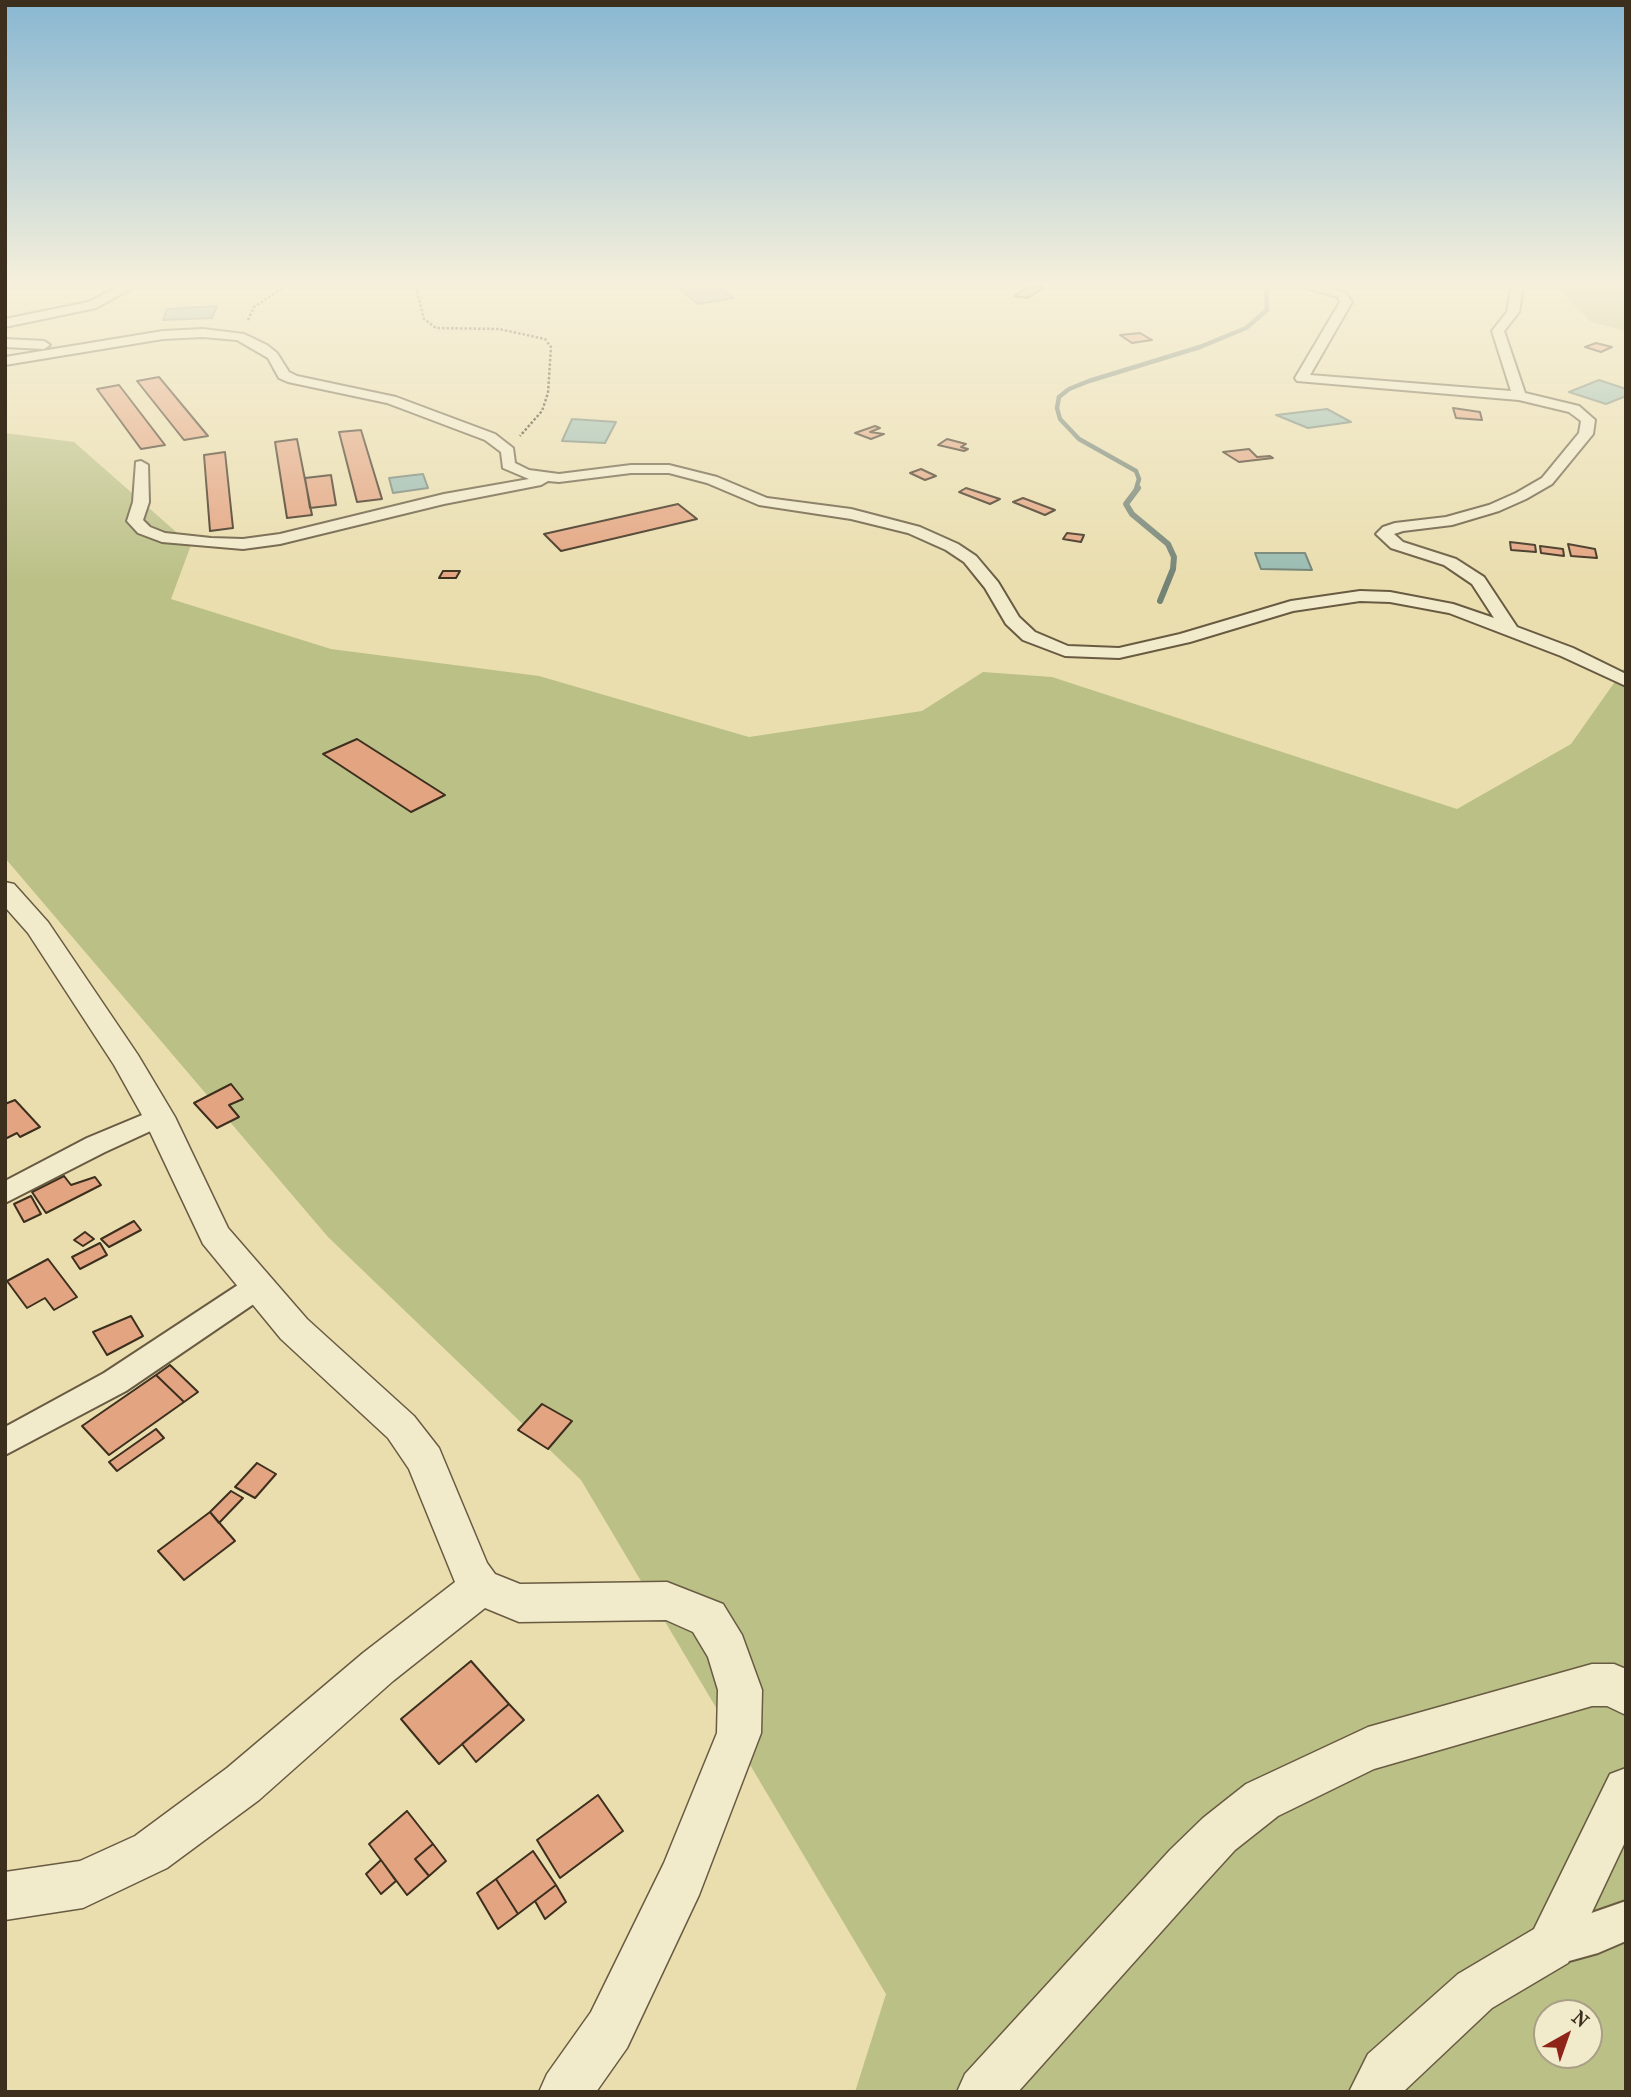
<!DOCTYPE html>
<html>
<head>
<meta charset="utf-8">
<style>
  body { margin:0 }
  #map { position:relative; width:1631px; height:2097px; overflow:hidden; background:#eadeaf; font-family:"IM FELL French Canon",serif }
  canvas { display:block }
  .frame { position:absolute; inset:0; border:7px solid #3c2f1e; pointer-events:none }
  .north { position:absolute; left:1533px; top:1999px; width:70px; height:70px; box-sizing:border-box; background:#f1eacb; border:2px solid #a99f86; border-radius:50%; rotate:40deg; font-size:19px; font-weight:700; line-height:28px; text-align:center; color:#3c2f1e }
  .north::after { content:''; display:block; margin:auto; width:24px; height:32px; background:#8f2418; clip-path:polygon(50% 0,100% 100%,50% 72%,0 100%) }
</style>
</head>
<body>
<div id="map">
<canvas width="1631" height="2097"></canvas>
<div class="frame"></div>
<div class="north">N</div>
</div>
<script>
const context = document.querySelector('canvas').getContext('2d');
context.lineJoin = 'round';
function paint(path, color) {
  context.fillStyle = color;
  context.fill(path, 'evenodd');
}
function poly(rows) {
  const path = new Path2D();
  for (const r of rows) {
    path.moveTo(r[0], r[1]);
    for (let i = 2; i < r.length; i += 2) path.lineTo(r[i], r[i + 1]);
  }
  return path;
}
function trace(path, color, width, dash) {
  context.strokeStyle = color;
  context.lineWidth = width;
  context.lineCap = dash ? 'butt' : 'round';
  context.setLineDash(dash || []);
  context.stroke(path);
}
const green = poly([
  [1556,287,1626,287,1626,331,1591,322],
  [5,433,74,442,191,545,171,599,331,649,539,676,749,737,922,711,983,672,1052,677,1457,809,1571,744,1626,666,1626,2092,855,2092,886,1994,581,1480,328,1237,5,858],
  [1547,2013,1589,2013,1589,2055,1547,2055]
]);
const water = poly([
  [687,287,719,287,734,298,698,304,679,289,687,287],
  [217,306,212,318,163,320,167,309,217,306],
  [1599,380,1626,389,1626,396,1606,404,1569,392,1599,380],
  [1327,409,1351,422,1308,428,1276,415,1327,409],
  [572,419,616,422,605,443,562,441,572,419],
  [423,474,428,488,393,493,389,478,423,474],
  [1255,553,1305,553,1312,570,1261,569,1255,553]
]);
const streamFar1 = poly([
  [1136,489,1139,479,1136,471,1079,439,1060,419,1057,408,1059,397,1069,389,1089,381,1200,347,1246,328,1267,310,1266,287]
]);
const stream = poly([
  [1138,488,1126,504,1132,514,1168,544,1174,557,1173,569,1160,601]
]);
const building = poly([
  [1044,287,1028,298,1014,296,1027,288,1044,287],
  [1140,333,1152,340,1132,343,1120,335,1140,333],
  [1596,343,1612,347,1601,352,1585,347,1596,343],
  [159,377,208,436,184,440,137,381,159,377],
  [119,385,165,445,141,449,97,389,119,385],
  [1453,408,1480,412,1482,420,1456,418,1453,408],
  [875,426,880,428,870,432,884,434,871,439,855,433,875,426],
  [361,430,382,499,357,502,339,432,361,430],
  [297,439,312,515,287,518,275,442,297,439],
  [947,439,966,444,961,447,968,449,964,451,938,445,947,439],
  [1249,449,1257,457,1270,456,1273,458,1239,462,1223,452,1249,449],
  [225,452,233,528,210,531,204,455,225,452],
  [921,469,936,476,925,480,910,473,921,469],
  [331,475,336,505,310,508,305,478,331,475],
  [966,488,1000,499,990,504,959,492,966,488],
  [1023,498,1055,510,1045,515,1013,502,1023,498],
  [678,504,697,519,561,551,544,534,678,504],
  [1067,533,1084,535,1081,542,1063,539,1067,533],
  [1510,542,1535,545,1536,552,1511,550,1510,542],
  [1568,544,1595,549,1597,558,1571,556,1568,544],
  [1540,546,1563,549,1564,556,1541,553,1540,546],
  [443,571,460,571,456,578,439,578,443,571],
  [357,739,445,795,411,812,323,754,357,739],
  [231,1084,243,1099,229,1105,239,1117,217,1128,194,1103,231,1084],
  [15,1100,40,1127,20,1137,17,1133,5,1139,5,1104,15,1100],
  [64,1176,71,1185,95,1177,101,1185,46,1213,32,1192,64,1176],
  [31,1196,41,1214,24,1222,14,1204,31,1196],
  [134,1221,141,1230,109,1247,101,1239,134,1221],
  [85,1232,94,1239,83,1246,74,1240,85,1232],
  [100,1243,107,1255,80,1269,72,1257,100,1243],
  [48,1259,77,1297,54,1310,45,1298,27,1308,7,1281,48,1259],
  [131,1316,143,1336,107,1355,93,1332,131,1316],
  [170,1365,198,1392,184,1402,156,1375,170,1365],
  [156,1375,184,1402,109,1455,82,1426,156,1375],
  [542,1404,572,1421,548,1449,518,1430,542,1404],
  [156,1429,164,1438,117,1471,109,1462,156,1429],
  [257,1463,276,1474,255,1498,235,1487,257,1463],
  [231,1491,243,1498,219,1523,210,1512,231,1491],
  [210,1512,235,1541,184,1580,158,1551,210,1512],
  [471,1661,509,1704,439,1764,401,1719,471,1661],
  [509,1704,524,1720,476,1762,462,1744,509,1704],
  [598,1795,623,1831,560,1878,537,1840,598,1795],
  [407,1811,433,1844,415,1859,429,1876,407,1895,369,1844,407,1811],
  [433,1844,446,1861,429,1876,415,1859,433,1844],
  [533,1851,556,1885,518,1914,496,1879,533,1851],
  [381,1860,396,1881,381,1894,366,1874,381,1860],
  [496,1879,518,1914,498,1929,477,1893,496,1879],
  [556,1885,566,1902,545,1919,535,1901,556,1885]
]);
const path = poly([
  [416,287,424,319,436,328,499,329,545,339,551,347,548,393,542,411,520,436],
  [248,320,254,307,284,287]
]);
const minor = poly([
  [118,287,134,287,96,308,5,327,5,319,88,302,118,287],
  [1303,287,1325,287,1346,293,1352,302,1310,375,1511,391,1492,331,1507,312,1511,287,1523,287,1519,312,1504,331,1525,393,1579,406,1595,420,1593,434,1552,484,1526,499,1499,511,1452,525,1403,531,1394,534,1403,542,1456,559,1484,577,1517,627,1573,648,1626,674,1626,686,1561,656,1449,613,1390,602,1360,601,1293,611,1190,642,1119,658,1065,656,1023,640,1006,624,985,588,964,562,946,550,908,533,851,519,759,505,707,483,669,473,631,473,559,482,548,481,541,485,444,504,280,544,243,549,162,542,138,533,127,521,133,502,136,462,141,461,148,465,149,502,143,520,150,527,165,533,211,538,243,539,280,534,444,494,529,479,503,468,501,452,485,440,387,403,288,382,279,378,268,358,237,340,203,337,163,339,5,365,5,357,163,331,203,329,244,334,267,345,277,353,289,372,297,376,396,397,495,434,513,448,515,463,529,470,559,474,631,465,669,465,717,477,767,498,851,509,920,527,958,544,976,556,998,582,1019,617,1035,632,1068,646,1119,648,1180,634,1291,601,1360,591,1390,592,1453,604,1494,618,1472,584,1444,565,1391,548,1376,534,1383,527,1395,523,1446,517,1489,505,1516,493,1542,478,1579,433,1581,421,1569,412,1519,400,1297,381,1295,378,1340,302,1338,297,1303,287],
  [5,339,44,341,50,345,44,349,5,347,5,339],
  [159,1108,168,1111,172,1117,168,1123,105,1152,5,1203,5,1181,87,1138,159,1108],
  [257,1276,267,1279,271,1287,267,1295,126,1391,5,1455,5,1427,104,1373,247,1279,257,1276],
  [1626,1901,1626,1941,1598,1953,1551,1966,1537,1960,1531,1946,1537,1932,1626,1901]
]);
const tertiary = poly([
  [5,882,14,884,48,922,138,1055,175,1117,228,1228,307,1319,414,1416,439,1448,487,1563,495,1574,520,1584,667,1582,723,1604,742,1635,762,1690,761,1733,699,1895,627,2048,596,2092,539,2092,547,2074,591,2012,664,1863,717,1733,718,1690,708,1657,693,1632,666,1620,519,1622,485,1608,393,1681,259,1800,167,1868,83,1908,5,1920,5,1872,80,1861,135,1836,227,1768,363,1653,455,1582,409,1469,388,1438,281,1339,203,1244,143,1117,114,1065,28,933,5,907,5,882],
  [1592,1664,1614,1664,1626,1669,1626,1715,1607,1706,1592,1706,1374,1769,1278,1816,1235,1850,1204,1884,1018,2092,957,2092,965,2074,1170,1850,1203,1818,1246,1784,1368,1727,1592,1664],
  [1626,1768,1626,1840,1568,1963,1492,2008,1403,2092,1349,2092,1368,2054,1458,1974,1534,1929,1610,1774,1626,1768]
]);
paint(green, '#bbc087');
paint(water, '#98bbb1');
trace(water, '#738376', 2);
trace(streamFar1, '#738376', 4.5);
trace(stream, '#738376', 6);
paint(building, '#e3a481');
trace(building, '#3c2f1e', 2);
trace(minor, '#685b42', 4);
trace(tertiary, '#685b42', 3);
trace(path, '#3c2f1e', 2.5, [2.5, 2]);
paint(minor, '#f1eacb');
paint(tertiary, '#f1eacb');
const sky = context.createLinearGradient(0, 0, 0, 581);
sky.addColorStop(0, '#88b7d2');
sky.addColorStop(0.49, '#f6f0db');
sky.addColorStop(1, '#f6f0db00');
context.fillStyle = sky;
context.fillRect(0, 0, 1631, 581);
</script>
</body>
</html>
